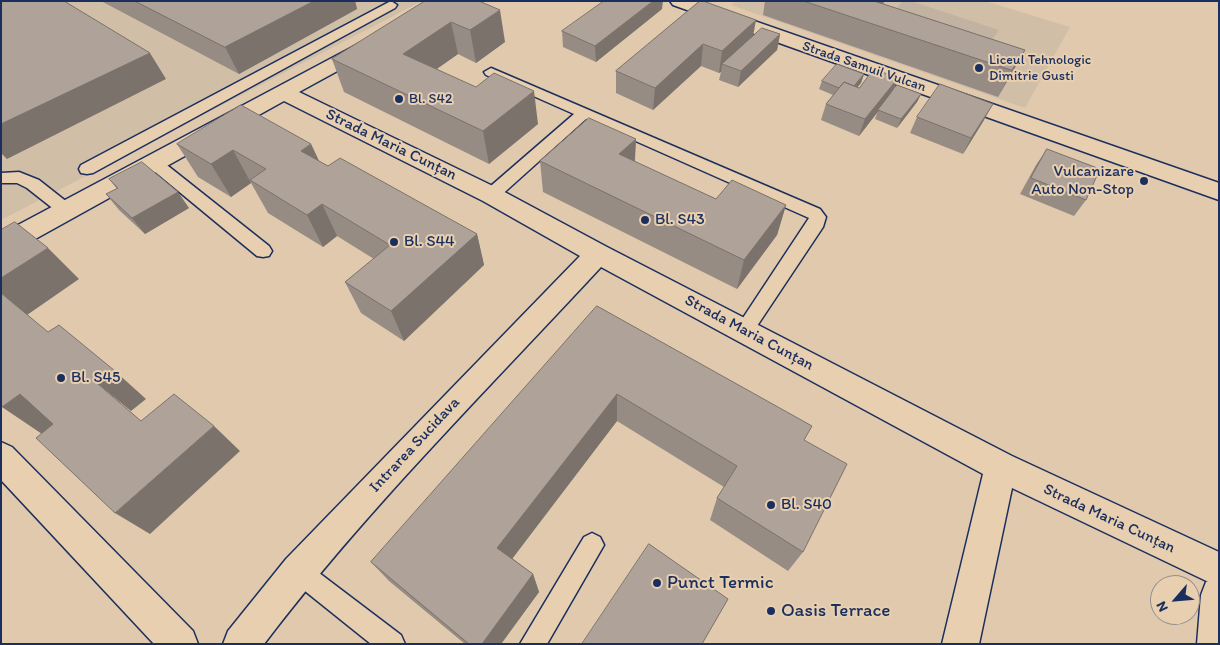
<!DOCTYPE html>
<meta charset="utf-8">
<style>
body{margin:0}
#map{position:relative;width:1220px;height:645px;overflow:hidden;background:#e0c9ad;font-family:Itim,sans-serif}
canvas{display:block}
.frame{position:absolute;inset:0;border:2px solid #1b2f5e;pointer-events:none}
.north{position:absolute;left:1150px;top:575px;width:50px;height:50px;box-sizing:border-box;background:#e8cfb0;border:1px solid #968f8f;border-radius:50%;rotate:243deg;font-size:14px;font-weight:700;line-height:20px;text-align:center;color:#1b2f5e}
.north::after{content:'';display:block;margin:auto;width:18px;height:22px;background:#1b2f5e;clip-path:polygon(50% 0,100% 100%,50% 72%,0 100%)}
</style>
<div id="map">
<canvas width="1220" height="645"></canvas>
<div class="frame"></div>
<div class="north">N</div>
</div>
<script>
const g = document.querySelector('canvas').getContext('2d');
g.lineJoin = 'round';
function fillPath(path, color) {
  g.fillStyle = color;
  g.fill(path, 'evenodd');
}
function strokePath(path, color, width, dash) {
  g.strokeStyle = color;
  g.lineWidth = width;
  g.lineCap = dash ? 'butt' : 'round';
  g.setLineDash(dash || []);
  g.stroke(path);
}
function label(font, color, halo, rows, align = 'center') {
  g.font = font + ' Itim,sans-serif';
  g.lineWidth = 4;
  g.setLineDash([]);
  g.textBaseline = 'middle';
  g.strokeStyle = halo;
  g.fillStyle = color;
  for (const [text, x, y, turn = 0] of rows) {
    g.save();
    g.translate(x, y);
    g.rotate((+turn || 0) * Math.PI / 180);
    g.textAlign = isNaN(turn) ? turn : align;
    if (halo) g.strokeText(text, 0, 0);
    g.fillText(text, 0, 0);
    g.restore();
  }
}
const built = new Path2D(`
 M1,1H422L1,220Z
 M736,1H985L1070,27L1025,108L731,5Z`);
const green = new Path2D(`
 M903,1H911L999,30L980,57L883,24Z`);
const lane = new Path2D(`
 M391,1L397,5L395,8L93,173L87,174L81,173L79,169L81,165Z
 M491,68L820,209L826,217L823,227L751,335L744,338L737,335L735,330L809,218L586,119L497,199L491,201L485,199L483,195L485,191L574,114L486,75L484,72Z
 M153,157L158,158L269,246L272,251L269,256L263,257L257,256L148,166L145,162L148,158Z
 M19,172L39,180L72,206L74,210L72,214L66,216L60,214L27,188L17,183H1V173Z
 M592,533L600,537L604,545L547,644H520L584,537Z
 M298,559L306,563L401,635L405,644H371L290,579L286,571L290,563Z`);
const street = new Path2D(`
 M670,1H697L1219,183V200L673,5Z
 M367,41L374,43L377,47L374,51L299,92L499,189L607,247L1012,456L1219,552V587L1012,488L979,644H942L983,474L601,267C487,390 366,510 264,644H223L228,631L286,559L580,256L483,201L284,101L10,253L1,255V234L360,43Z
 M1,442L12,447L193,631L198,644H154L1,480Z`);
const secondary = new Path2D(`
 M1219,577V644H1197L1201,595L1206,582Z`);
const wall = new Path2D(`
 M101,1H355L357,9L239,74Z
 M425,1L505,42L476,63L458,54L437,69L538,124L489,164L344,92L332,59Z
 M700,1L753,36L780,34L777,50L738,87L719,80L721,72L719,73L701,66L653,110L616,93V71Z
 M765,1H885L883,4L1025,50L1010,76L998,97L763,15Z
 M662,9L596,62L563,47L562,31Z
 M864,74L861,83L857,87L859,88L898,78L892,92L921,94L917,102L897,128L875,119L878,111L859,136L821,120L826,104L833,95L819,89L822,81Z
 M917,117L984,120L963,154L910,133Z
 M636,139L635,162L716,199L786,205L777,235L737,289L543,192L540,161Z
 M177,144H311L319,161L328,166L477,234L484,265L404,341L361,313L345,282L374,259L337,236L323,247L268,213L251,183L231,197L198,177Z
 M1047,149L1086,200L1074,216L1020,194L1036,165Z
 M109,179L189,208L145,234L119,210L106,194L117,189Z
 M597,306L805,440L803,552L788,571L710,520L717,498L724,487L617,421L512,558L533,574L539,592L501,644H465L389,581L371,562Z`);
const shadedWall = new Path2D(`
 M314,1H355L357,9L239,74L225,47Z
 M653,1H663L662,9L596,62L595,46Z
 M872,1H885L867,22Z
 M500,10L505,42L476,63L470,30Z
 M756,20L752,42L722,64L721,72L719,73L722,51Z
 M451,22L458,54L412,86L403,54Z
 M780,34L777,50L738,87L741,71Z
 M703,44L701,66L653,110L655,88Z
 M1025,50L1010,76L998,97L1012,70Z
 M150,53L166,79L7,159L1,153V124Z
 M864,74L861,83L847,100L849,91Z
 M898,78L892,94L859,136L865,119Z
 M534,91L538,124L489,164L483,131Z
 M921,94L917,102L897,128L901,119Z
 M993,104L984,120L963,154L971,138Z
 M636,139L634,169L619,154Z
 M311,144L326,176L301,151Z
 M233,150L251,183L231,197L211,164Z
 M178,192L189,208L145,234L132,218Z
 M322,204L337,236L323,247L307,215Z
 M786,205L777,235L737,289L744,260Z
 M477,234L484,265L404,341L391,311Z
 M48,248L79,279L27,315L1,293V278Z
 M115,371L146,399L131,411L98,384Z
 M20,394L58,421L42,434L2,407Z
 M617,394V421L506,567L497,548Z
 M214,426L240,451L150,534L115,513Z
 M533,574L539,592L501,644H482Z`);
const building = new Path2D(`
 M1,1H64L150,53L1,124Z
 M135,1H314L225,47Z
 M425,1H479L500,10L470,30L451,22L403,54L476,87L494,73L534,91L483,131L332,59Z
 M604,1H653L595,46L562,31Z
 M700,1H703L756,20L722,51L703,44L655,88L616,71Z
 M804,1H874L1025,50L1012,70Z
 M762,28L780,34L741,71L722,64Z
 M837,64L864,74L854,86L844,82L839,88L822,81Z
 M874,69L898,78L865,119L826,104L844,82L859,88Z
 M940,84L993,104L971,138L917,117Z
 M897,85L921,94L901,119L878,110Z
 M241,105L311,144L301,151L328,166L340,158L477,234L391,311L345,282L390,245L322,204L307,215L250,180L266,169L233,150L211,164L177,144Z
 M589,118L636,139L619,154L716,199L732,180L786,205L744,260L540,161Z
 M1047,149L1100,169L1086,200L1031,178Z
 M142,162L178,192L132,218L106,194L118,188L109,179Z
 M15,222L48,248L1,278V230Z
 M1,293L48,332L59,325L115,371L98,384L141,421L174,394L214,426L115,513L36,438L53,424L20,394L2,407L1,406Z
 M597,306L812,426L804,440L847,464L803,552L717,498L737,466L617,394L497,548L533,574L482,644H469L371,562Z
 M649,544L728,599L702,644H582Z`);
const markers = [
 [979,68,5,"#1b2f5e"],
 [399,99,5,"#1b2f5e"],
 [1144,181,5,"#1b2f5e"],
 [645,220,5,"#1b2f5e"],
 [394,242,5,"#1b2f5e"],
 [61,378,5,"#1b2f5e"],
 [771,505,5,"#1b2f5e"],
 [657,583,5,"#1b2f5e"],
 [771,611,5,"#1b2f5e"]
];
const farPoinames = [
 ["Liceul Tehnologic",989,60],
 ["Dimitrie Gusti",989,76],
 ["Bl. S42",409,99]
];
const farStreetnames = [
 ["Strada Samuil Vulcan",864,67,19]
];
const streetNames = [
 ["Strada Maria Cunțan",391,145,26],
 ["Strada Maria Cunțan",749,333,28],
 ["Intrarea Sucidava",415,445,-47],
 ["Strada Maria Cunțan",1109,519,25]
];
const poiNames = [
 ["Vulcanizare",1134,172,"right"],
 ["Auto Non-Stop",1134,190,"right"],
 ["Bl. S43",655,220],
 ["Bl. S44",404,242],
 ["Bl. S45",71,378],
 ["Bl. S40",781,505]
];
const nearPoinames = [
 ["Punct Termic",667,583],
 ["Oasis Terrace",781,611]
];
fillPath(built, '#d1bea7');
fillPath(green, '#c2b2a1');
strokePath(lane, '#1b2f5e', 3);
strokePath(street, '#1b2f5e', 3);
strokePath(secondary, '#1b2f5e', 3);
fillPath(lane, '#e8cfb0');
fillPath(street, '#e8cfb0');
fillPath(secondary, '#e8cfb0');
fillPath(wall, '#968c84');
fillPath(shadedWall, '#7a726b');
fillPath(building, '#afa399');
strokePath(building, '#7a726b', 1);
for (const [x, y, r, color] of markers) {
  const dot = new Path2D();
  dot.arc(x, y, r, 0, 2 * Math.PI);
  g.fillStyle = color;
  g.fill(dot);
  strokePath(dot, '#e8cfb0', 2);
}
label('14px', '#1b2f5e', '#e8cfb0', farPoinames, 'left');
label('14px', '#1b2f5e', '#e8cfb0', farStreetnames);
label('16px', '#1b2f5e', '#e8cfb0', streetNames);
label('16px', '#1b2f5e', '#e8cfb0', poiNames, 'left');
label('19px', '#1b2f5e', '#e8cfb0', nearPoinames, 'left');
</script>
